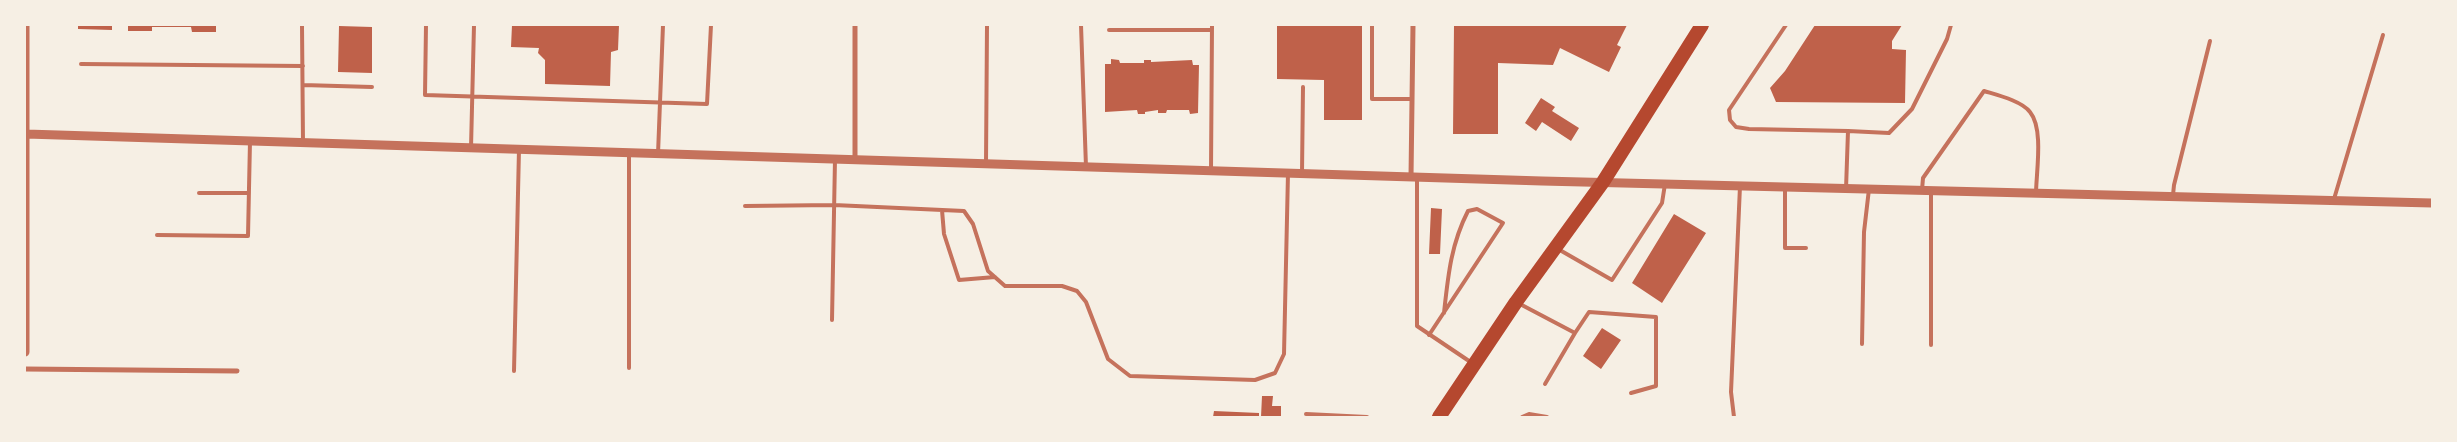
<!DOCTYPE html>
<style>
body{margin:0}
#map{position:relative;width:2457px;height:442px;overflow:hidden;background:#f6efe4;font-family:Barlow,sans-serif}
canvas{display:block}
.frame{position:absolute;inset:0;border:26px solid #f6efe4;pointer-events:none}
</style>
<div id="map">
<canvas width="2457" height="442"></canvas>
<div class="frame"></div>
</div>
<script>
const g = document.querySelector('canvas').getContext('2d');
g.lineJoin = 'round';
function fillPath(path, color) {
  g.fillStyle = color;
  g.fill(path, 'evenodd');
}
function strokePath(path, color, width, dash) {
  g.strokeStyle = color;
  g.lineWidth = width;
  g.lineCap = dash ? 'butt' : 'round';
  g.setLineDash(dash || []);
  g.stroke(path);
}
const building = new Path2D(`
 M78,25H112V30L78,29Z
 M128,25H216V32H192L191,27H152V31H128Z
 M512,25H619L618,50L611,52L610,86L545,84V60L538,53L539,48L511,47Z
 M1277,25H1362V120H1324V80L1277,79Z
 M1454,25H1627L1617,45L1621,47L1609,72L1560,48L1553,65L1498,63V134H1453Z
 M1815,25H1902L1892,41V49L1906,50L1905,103L1776,102L1770,88L1785,71Z
 M339,26L372,27V73L338,72Z
 M1111,59L1119,60L1120,63H1144V60H1151V62L1192,60L1193,65H1199L1198,113L1190,114L1189,110H1167L1166,113H1158V110L1145,112V114H1138L1137,110L1105,112V64H1111Z
 M1541,98L1555,107L1552,111L1579,128L1571,141L1542,122L1536,131L1525,123Z
 M1431,208L1442,209L1440,254H1429Z
 M1674,214L1706,233L1662,303L1632,283Z
 M1602,328L1621,340L1601,369L1583,356Z
 M1262,396H1273L1272,406H1281V417H1261Z
 M1214,411L1259,413V417H1213Z`);
const service = new Path2D(`
 M302,25L303,143
 M426,25L425,95L707,104L711,25
 M1081,25L1086,167
 M1372,25V99H1412
 M1786,25L1729,110L1730,120L1736,127L1749,129L1848,131
 M1109,30H1212
 M81,64L303,66
 M303,85L372,87
 M471,148L474,25
 M658,154L663,25
 M986,163L987,25
 M1211,170L1212,25
 M1302,173L1303,87
 M1417,177V326L1472,363
 M1785,187V248H1806
 M1846,189L1848,131L1889,133L1912,109L1947,39L1951,25
 M1922,190L1923,178L1984,91C1997,95 2022,101 2030,112C2044,129 2036,173 2036,194
 M199,193H249
 M2173,195L2174,185L2210,41
 M2334,199L2383,35
 M745,206L834,205L964,211L973,224L988,271L1005,286H1062L1077,291L1086,302L1108,359L1130,376L1255,380L1275,373L1284,354L1288,173
 M942,210L944,234L959,280L995,277
 M157,235L248,236L250,141
 M1558,249L1612,280L1662,203L1665,184
 M1518,303L1575,333L1589,312L1656,317V386L1631,393
 M832,320L835,159
 M1429,335L1503,223L1477,209L1468,211C1451,244 1448,276 1444,313
 M1862,344L1864,232L1869,189
 M1931,345V191
 M629,368V152
 M514,371L519,149
 M1545,384L1575,333
 M1306,414L1367,417
 M1522,417L1529,414L1547,417
 M1734,417L1731,392L1740,186`);
const minor = new Path2D(`
 M855,160V25
 M1411,177L1413,25
 M25,369L237,371`);
const tertiary = new Path2D(`
 M26,134L1542,181L2432,203
 M25,352V25`);
const trunk = new Path2D(`
 M1439,417L1516,302L1603,182L1702,25`);
fillPath(building, '#bf614a');
strokePath(service, '#c5725c', 4);
strokePath(minor, '#c5725c', 5);
strokePath(tertiary, '#c5725c', 9);
strokePath(trunk, '#b5482f', 14);
</script>
